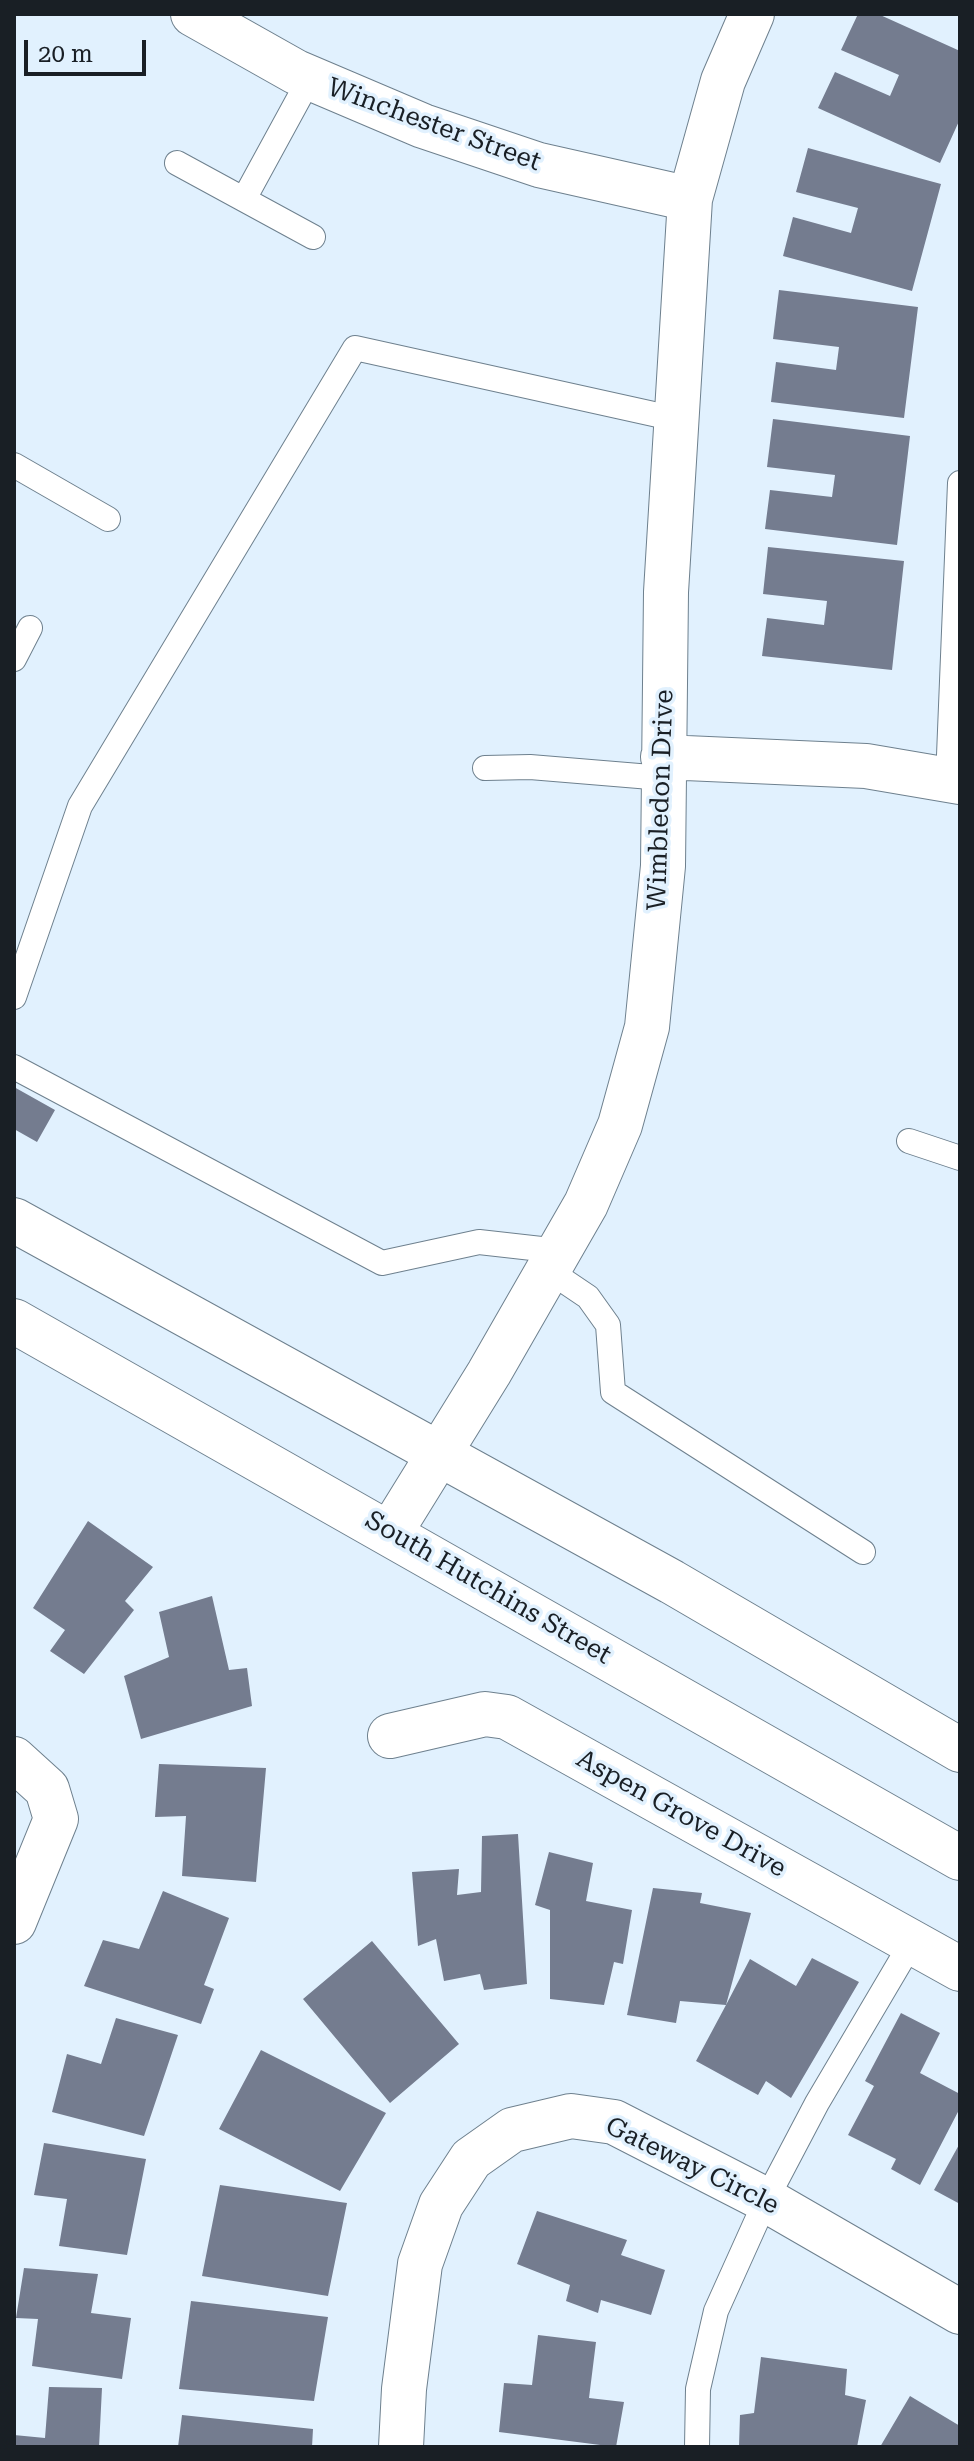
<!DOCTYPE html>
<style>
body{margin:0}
#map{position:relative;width:974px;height:2461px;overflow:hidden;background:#e1f1fe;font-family:"Roboto Serif",serif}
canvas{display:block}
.frame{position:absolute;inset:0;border:16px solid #191f25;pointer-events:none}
.scale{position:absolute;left:24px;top:40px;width:122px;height:36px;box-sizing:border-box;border:4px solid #191f25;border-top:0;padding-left:10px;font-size:24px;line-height:28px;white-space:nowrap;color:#191f25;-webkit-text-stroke:6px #e1f1fe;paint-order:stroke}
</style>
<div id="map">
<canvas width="974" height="2461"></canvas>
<div class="frame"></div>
<div class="scale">20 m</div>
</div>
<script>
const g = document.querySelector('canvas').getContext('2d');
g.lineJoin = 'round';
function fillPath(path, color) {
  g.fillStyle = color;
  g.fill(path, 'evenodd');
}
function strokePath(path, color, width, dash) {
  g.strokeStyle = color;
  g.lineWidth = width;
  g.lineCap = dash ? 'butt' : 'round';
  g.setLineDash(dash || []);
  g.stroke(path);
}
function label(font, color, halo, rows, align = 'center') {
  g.font = font + ' "Roboto Serif",serif';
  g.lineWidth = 7;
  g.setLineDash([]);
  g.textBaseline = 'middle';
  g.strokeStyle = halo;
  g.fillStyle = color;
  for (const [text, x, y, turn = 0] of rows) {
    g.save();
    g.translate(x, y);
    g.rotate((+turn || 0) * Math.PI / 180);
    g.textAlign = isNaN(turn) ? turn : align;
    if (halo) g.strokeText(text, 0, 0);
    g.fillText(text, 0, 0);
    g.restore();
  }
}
const building = new Path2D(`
 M858,14H878L960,51V119L940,163L818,108L835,72L890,96L899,75L841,50Z
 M808,148L941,184L912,291L783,256L793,217L851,233L858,208L796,192Z
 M779,290L918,307L904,418L771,402L776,362L836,370L839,347L773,339Z
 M773,419L910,436L897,545L765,529L770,490L832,497L835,475L767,467Z
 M768,547L904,561L892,670L762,656L767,618L824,625L827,601L763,594Z
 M14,1087L55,1110L37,1142L14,1129Z
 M88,1521L153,1567L125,1601L134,1610L84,1674L50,1651L65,1630L33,1608Z
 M212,1596L229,1670L247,1668L252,1706L141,1739L124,1676L169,1657L159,1612Z
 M159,1764L266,1768L256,1882L182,1876L186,1816L155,1817Z
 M518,1834L527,1984L484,1990L480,1974L444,1981L436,1939L418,1946L412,1872L459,1869L457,1895L481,1892L482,1836Z
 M549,1852L593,1863L586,1901L632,1910L623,1964L614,1962L604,2005L550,1999V1910L535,1905Z
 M653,1888L702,1893L700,1903L751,1913L726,2005L750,1959L796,1986L812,1958L859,1982L791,2098L766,2081L758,2095L696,2061L726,2005L680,2001L676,2023L627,2015Z
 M163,1891L229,1918L204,1985L214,1989L201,2024L84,1986L103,1940L139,1949Z
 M372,1941L459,2044L390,2103L303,1999Z
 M901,2013L940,2033L920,2073L960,2094V2108L920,2185L891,2169L896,2159L848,2135L874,2086L865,2081Z
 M116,2018L178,2035L144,2136L52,2112L67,2054L101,2064Z
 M261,2050L386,2113L340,2191L219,2129Z
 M44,2143L146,2159L127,2255L59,2246L67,2199L34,2195Z
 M960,2143V2204L934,2190Z
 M220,2185L347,2203L328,2296L202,2276Z
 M537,2211L627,2240L621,2255L665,2270L651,2315L601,2300L598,2313L566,2301L570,2285L517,2264Z
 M24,2268L98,2274L91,2313L131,2318L122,2379L32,2366L38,2319L16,2318Z
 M191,2301L328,2317L314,2401L179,2389Z
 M538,2335L596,2342L589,2398L624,2402L616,2447L499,2432L504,2383L532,2385Z
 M761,2357L847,2369L845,2395L866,2400L857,2447H739L740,2415L754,2413Z
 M49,2387L102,2388L99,2447H14V2435L45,2438Z
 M910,2396L960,2426V2447H880Z
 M182,2415L313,2429L312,2447H178Z`);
const lane = new Path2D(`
 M177,163L313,237
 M244,199L310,78
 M14,465L108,519
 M14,659L30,628
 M485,768L530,767L663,778
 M948,780L960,483
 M14,997L80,806L355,348L676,419
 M14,1067L382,1263L479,1242L559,1251
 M909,1141L960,1158
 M548,1270L588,1297L608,1325L613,1392L863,1552
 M697,2447L698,2389L716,2311L766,2200L817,2103L912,1942`);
const street = new Path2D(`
 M193,14L296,72L423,126L539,165L690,199
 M663,757L866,766L960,782
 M390,1533L489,1373L586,1204L620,1125L647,1027L663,866L666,592L690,199L723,81L752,14
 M390,1736L485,1714L507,1717L960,1969
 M14,1759L47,1789L56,1819L14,1922
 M401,2447L404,2389L420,2264L441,2205L471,2159L512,2130L571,2116L614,2122L766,2200L960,2312`);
const primary = new Path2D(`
 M14,1220L672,1582L960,1750
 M14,1321L960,1858`);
const streetNames = [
 ["Winchester Street",434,125,20],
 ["Wimbledon Drive",661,800,-88],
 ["South Hutchins Street",488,1588,30],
 ["Aspen Grove Drive",681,1814,29],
 ["Gateway Circle",692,2166,26]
];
fillPath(building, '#747c8f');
strokePath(lane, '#6e808e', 26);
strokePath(street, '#6e808e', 46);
strokePath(primary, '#6e808e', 46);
strokePath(lane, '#fff', 24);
strokePath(street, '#fff', 44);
strokePath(primary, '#fff', 44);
label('26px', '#191f25', '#e1f1fe', streetNames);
</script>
